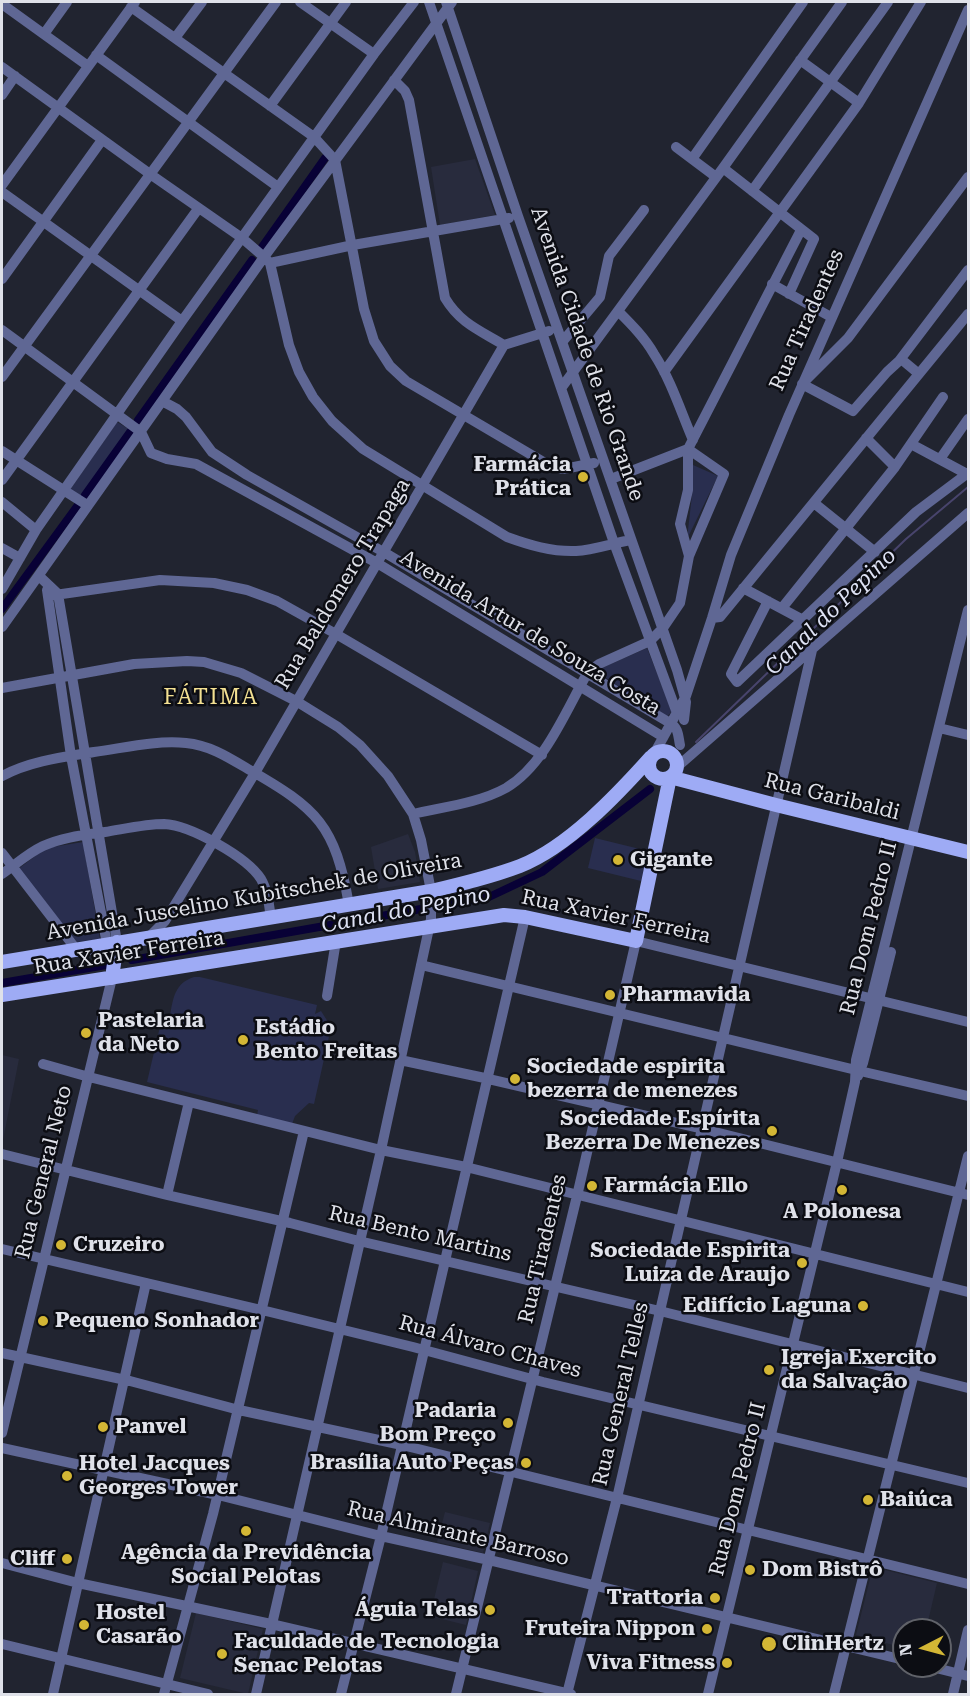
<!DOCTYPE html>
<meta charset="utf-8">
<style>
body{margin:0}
#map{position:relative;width:970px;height:1696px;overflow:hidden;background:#212430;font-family:"Roboto Serif",serif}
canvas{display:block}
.frame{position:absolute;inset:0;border:3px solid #dfe1e9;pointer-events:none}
.north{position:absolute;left:892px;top:1618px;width:60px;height:60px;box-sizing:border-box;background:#0c0d13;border:2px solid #606269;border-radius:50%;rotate:264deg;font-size:16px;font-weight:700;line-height:24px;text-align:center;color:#dfe1e9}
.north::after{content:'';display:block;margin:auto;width:21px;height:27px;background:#d3b635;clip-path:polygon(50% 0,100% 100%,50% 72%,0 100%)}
</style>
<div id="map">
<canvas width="970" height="1696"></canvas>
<div class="frame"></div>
<div class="north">N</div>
</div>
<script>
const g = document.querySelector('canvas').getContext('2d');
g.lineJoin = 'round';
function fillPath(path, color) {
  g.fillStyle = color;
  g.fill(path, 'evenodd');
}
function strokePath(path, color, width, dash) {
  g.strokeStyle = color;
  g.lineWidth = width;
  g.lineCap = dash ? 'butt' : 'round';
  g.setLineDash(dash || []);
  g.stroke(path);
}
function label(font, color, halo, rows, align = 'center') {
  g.font = font + ' "Roboto Serif",serif';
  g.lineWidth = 5;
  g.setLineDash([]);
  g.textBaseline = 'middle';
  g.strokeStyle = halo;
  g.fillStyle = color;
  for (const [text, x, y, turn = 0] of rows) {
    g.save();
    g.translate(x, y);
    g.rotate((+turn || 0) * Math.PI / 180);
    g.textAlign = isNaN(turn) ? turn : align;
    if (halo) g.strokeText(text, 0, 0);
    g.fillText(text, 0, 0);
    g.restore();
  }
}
const built = new Path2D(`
 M475,159L495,215L440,225L431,167Z
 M408,834L415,852L420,882L378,889L371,847Z
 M2,1055L19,1059L2,1145Z
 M445,1512L490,1523L483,1553L437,1542Z
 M443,1562L478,1571L466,1625L430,1616Z
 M873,1567L937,1583L926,1630H904V1648L856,1635Z
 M196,1613L263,1629L248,1694L180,1678Z`);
const green = new Path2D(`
 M117,422L132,431L134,434L86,499L70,490Z
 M693,465L718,476L687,539L693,486Z
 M647,648L672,711L667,717L595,671Z
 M595,838L648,851L641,881L588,868Z
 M83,842L100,939L77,942L18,869L46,848Z
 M194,977H200L317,1005L315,1014L321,1011L328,1022L332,1023L314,1104L309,1103L295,1116L292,1124L257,1115L258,1110L147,1082L163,1014L170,1016C173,998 175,983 194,977Z`);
const stream = new Path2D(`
 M696,742L906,539L968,487`);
const canal = new Path2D(`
 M262,247L325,158
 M138,420L252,260
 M85,495L130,432
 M2,609L78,505
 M132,960L489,897L542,872L650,789
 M2,983L106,965`);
const minor = new Path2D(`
 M300,2L374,54
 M429,2L614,543L677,713
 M446,2L518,216L677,670L686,702L684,720
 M2,4L88,66
 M131,7L314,137L335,160L364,309L374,341L390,366L406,381L552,467L564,469L594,463
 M44,34L67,2
 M175,38L202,2
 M96,55L278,187
 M800,60L859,103
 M2,67L150,174L242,238L264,257L270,263L289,345L299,372L313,397L332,421L363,449L507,537C529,545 552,552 576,551C594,550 613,543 631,540
 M394,80L405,91L409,100L445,298C460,323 479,330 504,345
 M2,95L15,76
 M270,106L346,2
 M676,147L716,177
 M692,159L803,2
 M723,168L814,239L789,294
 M968,177L848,338L802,384L853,411L887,372L899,361L968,270
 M2,185L135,2
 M752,191L888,2
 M2,192L182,321
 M270,263L353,245L509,218
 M2,279L102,140
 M772,284L831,317
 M618,311C631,324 645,338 654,354C671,380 681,412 693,440
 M2,330L141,432L151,453L167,459L196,464L377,563L660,735L663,738
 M563,341L600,297L609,256L644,210
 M901,359L919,374
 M664,372L859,103L921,2
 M2,377L276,2
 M562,387L723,168L842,2
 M162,401L177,409L186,417L212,452L247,475L387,554L670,723C679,728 678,736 680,745
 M866,438L895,467
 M911,444L967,474
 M2,451L87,505
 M940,459L968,419
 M611,479L688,449
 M2,480L198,209
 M2,502L36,530
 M814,503L875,552
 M2,548L20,558
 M689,556L680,524L688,490V449L801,230
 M39,576L58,594L117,942
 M743,588L803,620
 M2,589L36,530L182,321L374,54L414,2
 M47,590L71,756L107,944
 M48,596L160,580L214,583L247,590L277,601L336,634L542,755
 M768,601L731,674L737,682L916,512L968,473
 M782,608L895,467L943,397
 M712,618L720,617L968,314
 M2,627L264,257L452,2
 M2,688L134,664L187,661L204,662L241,673L296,701L338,727L360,745L388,776L413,814L421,840L431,891V919L381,1150L256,1694
 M939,728L968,735
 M654,754L686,696L712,618L731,555L789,415L968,10
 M677,767L968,513
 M2,776C30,761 63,757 94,752C124,748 155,740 186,743C209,745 228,757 248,769C318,809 335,825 349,905
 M413,814C443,807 479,803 506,788C545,765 566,710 588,672L599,664L650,641L663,628L680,603L689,556L724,474L688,449
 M2,853L76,949
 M2,874C15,865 28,853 43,846C63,837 84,835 105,832C124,829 145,824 164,824C190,825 247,857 261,879C268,891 269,905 271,919
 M147,939L165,921L255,773L504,345L549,331
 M421,965L860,1071L968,1096
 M327,996L336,941
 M400,1060L480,1077L703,1129L968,1195
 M43,1064L89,1077L381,1150L466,1167L968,1292
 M858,1076L863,1063L891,952
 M2,1154L167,1195L290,1223L359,1241L660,1311L968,1388
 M167,1195L189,1102
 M2,1249L270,1312L413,1347L543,1382L968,1483
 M2,1353L130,1381L239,1410L402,1445L968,1584
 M2,1433L112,978
 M2,1448L218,1495L381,1536L489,1560L904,1660
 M2,1563L78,1583L271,1624L571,1694
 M2,1644L208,1694
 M928,1666L968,1676
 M53,1694L146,1283
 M164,1694L213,1514L304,1131
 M341,1694L381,1536L525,917
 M456,1694L577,1196L636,941L968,1022
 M567,1694L617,1498L813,646
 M708,1694L837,1162L855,1082L856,1060L968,610
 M834,1694L968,1156
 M953,1694L968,1630`);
const major = new Path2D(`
 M649 765a14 14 0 1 1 28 0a14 14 0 1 1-28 0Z
 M670,777L776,805L968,852
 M2,962L431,891C461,884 491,877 520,866C568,847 617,795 651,757
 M112,978L117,942
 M2,995L504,915L525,917L636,941L670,777`);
const markers = [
 [583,477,6,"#d3b635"],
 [618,860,6,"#d3b635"],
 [610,995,6,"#d3b635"],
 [86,1033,6,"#d3b635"],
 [243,1040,6,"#d3b635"],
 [515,1079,6,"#d3b635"],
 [772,1131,6,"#d3b635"],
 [592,1186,6,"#d3b635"],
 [842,1190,6,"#d3b635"],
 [61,1245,6,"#d3b635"],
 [802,1263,6,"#d3b635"],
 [863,1306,6,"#d3b635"],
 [43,1321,6,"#d3b635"],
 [769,1370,6,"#d3b635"],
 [508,1423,6,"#d3b635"],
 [103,1427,6,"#d3b635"],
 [526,1463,6,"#d3b635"],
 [67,1476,6,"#d3b635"],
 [868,1500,6,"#d3b635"],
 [246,1531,6,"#d3b635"],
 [67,1559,6,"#d3b635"],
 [750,1570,6,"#d3b635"],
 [715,1598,6,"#d3b635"],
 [490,1610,6,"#d3b635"],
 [84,1625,6,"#d3b635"],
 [707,1629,6,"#d3b635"],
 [769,1644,8,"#d3b635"],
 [222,1654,6,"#d3b635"],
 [727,1663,6,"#d3b635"]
];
const streetNames = [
 ["Rua Tiradentes",807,320,-66],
 ["Avenida Cidade de Rio Grande",587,354,71],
 ["Rua Baldomero Trapaga",343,584,-59],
 ["Avenida Artur de Souza Costa",530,633,31],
 ["Rua Garibaldi",832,797,14],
 ["Avenida Juscelino Kubitschek de Oliveira",254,897,-10],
 ["Rua Xavier Ferreira",616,917,12],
 ["Rua Dom Pedro II",869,928,-76],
 ["Rua Xavier Ferreira",129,953,-9],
 ["Rua General Neto",44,1172,-76],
 ["Rua Bento Martins",420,1234,13],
 ["Rua Tiradentes",543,1249,-77],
 ["Rua Álvaro Chaves",490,1347,15],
 ["Rua General Telles",621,1394,-77],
 ["Rua Dom Pedro II",738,1489,-76],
 ["Rua Almirante Barroso",458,1534,13]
];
const poiNames = [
 ["Farmácia",571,465,"right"],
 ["Prática",571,489,"right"],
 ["Gigante",630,860],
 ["Pharmavida",622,995],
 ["Pastelaria",98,1021],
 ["da Neto",98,1045],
 ["Estádio",255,1028],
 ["Bento Freitas",255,1052],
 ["Sociedade espirita",527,1067],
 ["bezerra de menezes",527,1091],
 ["Sociedade Espírita",760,1119,"right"],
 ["Bezerra De Menezes",760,1143,"right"],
 ["Farmácia Ello",604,1186],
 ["A Polonesa",842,1212,"center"],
 ["Cruzeiro",73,1245],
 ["Sociedade Espirita",790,1251,"right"],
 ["Luiza de Araujo",790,1275,"right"],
 ["Edifício Laguna",851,1306,"right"],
 ["Pequeno Sonhador",55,1321],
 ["Igreja Exercito",781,1358],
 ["da Salvação",781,1382],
 ["Padaria",496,1411,"right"],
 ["Bom Preço",496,1435,"right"],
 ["Panvel",115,1427],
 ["Brasília Auto Peças",514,1463,"right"],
 ["Hotel Jacques",79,1464],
 ["Georges Tower",79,1488],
 ["Baiúca",880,1500],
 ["Agência da Previdência",246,1553,"center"],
 ["Social Pelotas",246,1577,"center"],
 ["Cliff",55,1559,"right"],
 ["Dom Bistrô",762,1570],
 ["Trattoria",703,1598,"right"],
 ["Águia Telas",478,1610,"right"],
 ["Hostel",96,1613],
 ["Casarão",96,1637],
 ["Fruteira Nippon",695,1629,"right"],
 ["Faculdade de Tecnologia",234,1642],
 ["Senac Pelotas",234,1666],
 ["ClinHertz",782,1644],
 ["Viva Fitness",715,1663,"right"]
];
const waterNames = [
 ["Canal do Pepino",831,612,-44],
 ["Canal do Pepino",406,910,-11]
];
const neighbourhoodNames = [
 ["FÁTIMA",211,698]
];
fillPath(built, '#282b3d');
fillPath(green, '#292e4f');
strokePath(stream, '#48446c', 2);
strokePath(canal, '#080136', 8);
strokePath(minor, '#5f6794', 10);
strokePath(major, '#9eabf5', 14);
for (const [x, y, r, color] of markers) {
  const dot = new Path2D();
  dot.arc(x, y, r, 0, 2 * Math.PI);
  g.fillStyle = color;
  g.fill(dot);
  strokePath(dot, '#0c0d13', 2);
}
label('21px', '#dfe1e9', '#0c0d13', streetNames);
label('bold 21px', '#dfe1e9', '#0c0d13', poiNames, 'left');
label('italic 22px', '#dfe3f5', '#0c0d13', waterNames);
g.letterSpacing = '1.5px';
label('22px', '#f3e092', '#0c0d13', neighbourhoodNames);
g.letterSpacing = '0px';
</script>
